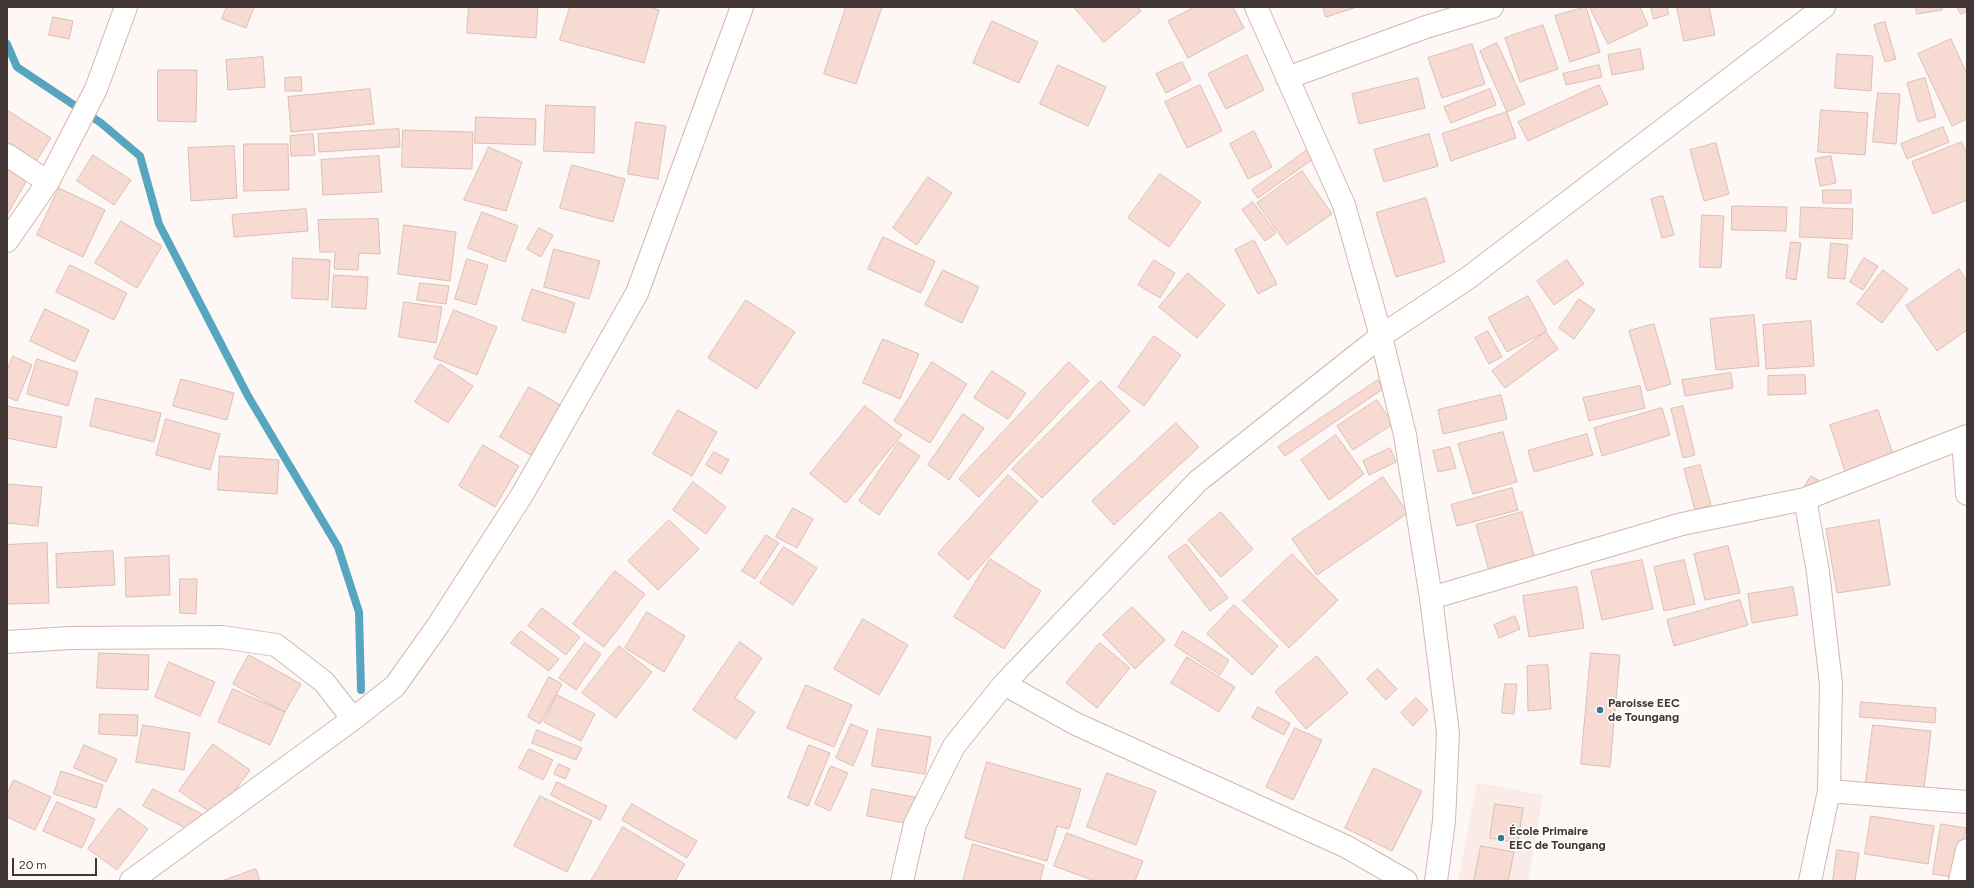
<!DOCTYPE html>
<meta charset="utf-8">
<style>
body{margin:0}
#map{position:relative;width:1974px;height:888px;overflow:hidden;background:#fdf7f6;font-family:Figtree,sans-serif}
canvas{display:block}
.frame{position:absolute;inset:0;border:8px solid #413633;pointer-events:none}
.scale{position:absolute;left:12px;top:858px;width:85px;height:18px;box-sizing:border-box;border:2px solid #413633;border-top:0;padding-left:5px;font-size:12px;line-height:14px;white-space:nowrap;color:#413633;-webkit-text-stroke:3px #fff;paint-order:stroke}
</style>
<div id="map">
<canvas width="1974" height="888"></canvas>
<div class="frame"></div>
<div class="scale">20 m</div>
</div>
<script>
const g = document.querySelector('canvas').getContext('2d');
g.lineJoin = 'round';
function fillPath(path, color) {
  g.fillStyle = color;
  g.fill(path, 'evenodd');
}
function strokePath(path, color, width, dash) {
  g.strokeStyle = color;
  g.lineWidth = width;
  g.lineCap = dash ? 'butt' : 'round';
  g.setLineDash(dash || []);
  g.stroke(path);
}
function label(font, color, halo, rows, align = 'center') {
  g.font = font + ' Figtree,sans-serif';
  g.lineWidth = 3;
  g.setLineDash([]);
  g.textBaseline = 'middle';
  g.strokeStyle = halo;
  g.fillStyle = color;
  for (const [text, x, y, turn = 0] of rows) {
    g.save();
    g.translate(x, y);
    g.rotate((+turn || 0) * Math.PI / 180);
    g.textAlign = isNaN(turn) ? turn : align;
    if (halo) g.strokeText(text, 0, 0);
    g.fillText(text, 0, 0);
    g.restore();
  }
}
const built = new Path2D(`
 M1477,783L1543,795L1528,881H1458Z`);
const stream = new Path2D(`
 M7,44L17,67L101,123L140,156L159,224L248,396L338,547L359,612L361,690`);
const building = new Path2D(`
 M227,7H254L246,28L222,19Z
 M469,7H538L536,38L467,33Z
 M570,7H649L659,10L644,63L560,40Z
 M846,7H882L856,84L824,74Z
 M1074,7H1137L1141,11L1104,42Z
 M1195,7H1233L1244,28L1188,58L1168,21Z
 M1323,7H1357L1326,17Z
 M1586,7L1600,52L1570,62L1555,16Z
 M1640,7L1648,25L1608,44L1590,8Z
 M1651,7H1667L1669,14L1654,19Z
 M1677,7H1709L1715,35L1684,41Z
 M1916,7H1942V10L1917,14Z
 M1957,7H1967V11L1961,14Z
 M53,17L73,21L69,39L49,35Z
 M992,21L1038,42L1019,83L973,63Z
 M1885,22L1896,59L1885,62L1874,25Z
 M1543,25L1558,69L1520,82L1505,38Z
 M1951,39L1967,74V119L1952,126L1918,54Z
 M1497,43L1525,104L1507,112L1480,51Z
 M1472,44L1485,84L1442,98L1428,58Z
 M1640,49L1644,69L1612,75L1608,55Z
 M1837,54L1873,56L1871,91L1835,88Z
 M1247,55L1264,90L1226,109L1208,74Z
 M263,57L265,87L228,90L226,60Z
 M1182,62L1191,80L1166,93L1156,74Z
 M1058,65L1106,87L1088,126L1040,104Z
 M1599,65L1602,77L1566,85L1563,74Z
 M158,70H197L196,122L158,121Z
 M301,77L302,91H285V78Z
 M1418,78L1425,108L1359,124L1352,94Z
 M1925,78L1936,117L1918,122L1907,83Z
 M1200,85L1222,131L1187,148L1165,102Z
 M1599,85L1608,104L1528,141L1518,122Z
 M370,89L374,124L291,132L288,97Z
 M1490,89L1496,105L1451,123L1444,107Z
 M1878,93L1900,94L1896,144L1873,142Z
 M546,105L595,107L594,153L544,151Z
 M7,110L51,138L35,163L7,146Z
 M1821,110L1868,113L1865,155L1818,152Z
 M1507,112L1516,138L1451,161L1442,134Z
 M476,117L536,119L535,145L475,143Z
 M636,122L666,126L658,179L628,174Z
 M1943,127L1949,142L1907,159L1901,144Z
 M399,129L400,147L319,152L318,134Z
 M403,130L473,132L472,169L402,167Z
 M1254,131L1272,167L1248,179L1230,144Z
 M313,134L315,155L291,156L290,136Z
 M1429,134L1438,166L1384,182L1374,150Z
 M1962,142L1967,155V200L1933,214L1912,162Z
 M1716,143L1729,194L1704,201L1690,150Z
 M244,144H288L289,190L244,191Z
 M234,146L237,198L191,201L188,148Z
 M489,147L522,162L506,211L464,200Z
 M1307,150L1313,159L1258,198L1252,190Z
 M93,155L131,180L114,205L77,181Z
 M379,156L382,192L323,195L321,160Z
 M1831,156L1836,183L1820,186L1815,159Z
 M572,165L625,179L613,222L560,208Z
 M7,169L27,180L7,215Z
 M1302,171L1332,214L1287,245L1257,203Z
 M1160,174L1201,202L1169,247L1128,218Z
 M928,177L952,193L917,245L893,228Z
 M59,188L105,210L83,257L37,235Z
 M1823,190H1851V203H1823Z
 M1663,196L1674,235L1662,238L1651,199Z
 M1426,198L1445,262L1396,277L1376,213Z
 M1253,202L1276,233L1265,241L1242,210Z
 M1732,206L1787,207L1786,231L1732,230Z
 M1801,207L1853,209L1852,239L1800,237Z
 M306,209L308,231L234,237L232,215Z
 M482,212L518,226L505,262L468,248Z
 M1702,215L1724,216L1721,268L1700,267Z
 M378,219L380,254L359,253L358,270L334,269L335,252H320L318,220Z
 M121,221L162,246L137,288L95,263Z
 M404,225L456,232L450,281L398,274Z
 M539,228L553,235L541,257L527,249Z
 M883,237L935,261L921,293L868,269Z
 M1254,240L1277,284L1258,294L1235,250Z
 M1791,242L1801,243L1796,280L1786,278Z
 M1831,243L1848,245L1845,279L1828,278Z
 M554,249L600,261L589,299L544,287Z
 M293,258L330,260L328,300L292,298Z
 M1864,258L1878,266L1863,290L1850,282Z
 M467,259L488,265L476,305L455,299Z
 M1154,260L1175,273L1160,298L1138,285Z
 M1567,260L1584,284L1554,305L1537,281Z
 M70,265L127,293L114,320L56,292Z
 M1959,269L1967,281V330L1937,351L1906,306Z
 M943,270L979,287L962,323L925,305Z
 M1883,270L1908,289L1882,323L1857,304Z
 M1188,273L1225,305L1197,338L1159,307Z
 M334,275L368,277L366,309L332,307Z
 M420,283L449,286L446,304L417,300Z
 M532,289L575,303L565,333L522,320Z
 M1528,296L1547,331L1507,352L1488,318Z
 M1579,299L1595,310L1574,339L1559,328Z
 M746,300L795,332L757,389L708,358Z
 M404,302L442,307L436,343L399,337Z
 M45,309L89,330L75,362L30,341Z
 M454,310L497,327L477,375L434,358Z
 M1754,315L1759,366L1716,370L1710,319Z
 M1811,321L1814,366L1766,369L1763,325Z
 M1654,324L1671,384L1647,391L1629,331Z
 M1488,331L1502,357L1489,364L1475,338Z
 M1546,332L1558,349L1505,388L1492,371Z
 M1154,336L1181,355L1144,406L1118,387Z
 M883,339L919,354L900,399L863,383Z
 M13,356L32,365L17,401L7,397V371Z
 M37,359L78,372L68,406L27,394Z
 M932,362L967,384L930,443L894,421Z
 M1069,362L1089,381L979,497L959,479Z
 M440,364L473,386L448,423L415,402Z
 M992,371L1026,393L1008,419L974,398Z
 M1731,373L1733,388L1685,396L1682,380Z
 M1805,375L1806,394L1768,395V376Z
 M181,379L234,393L227,420L173,406Z
 M1378,380L1383,389L1285,456L1278,447Z
 M1101,381L1130,411L1042,498L1012,469Z
 M1640,386L1645,408L1589,421L1583,398Z
 M529,387L564,407L534,457L500,437Z
 M1501,395L1507,419L1443,434L1438,410Z
 M96,398L161,413L154,442L90,426Z
 M1377,400L1393,424L1353,450L1337,426Z
 M7,406L62,417L56,448L7,438Z
 M865,406L902,435L846,503L810,474Z
 M1683,406L1695,455L1683,458L1671,409Z
 M1662,408L1670,435L1602,456L1594,428Z
 M678,410L717,432L692,476L653,454Z
 M1878,410L1896,463L1847,478L1830,425Z
 M963,414L984,428L949,480L928,465Z
 M166,419L220,434L210,470L156,455Z
 M1176,423L1199,447L1114,525L1092,501Z
 M1503,432L1517,482L1473,494L1458,444Z
 M1587,434L1593,455L1534,472L1528,451Z
 M1336,435L1364,474L1329,500L1301,460Z
 M899,442L920,456L879,515L859,501Z
 M483,445L519,466L495,507L459,486Z
 M1450,447L1456,468L1438,472L1433,451Z
 M1390,448L1396,462L1369,475L1363,461Z
 M714,452L729,460L721,474L706,465Z
 M220,456L279,460L277,494L218,490Z
 M1700,465L1711,505L1695,510L1684,469Z
 M1008,475L1038,501L968,580L938,554Z
 M1811,476L1818,480L1811,495L1803,490Z
 M1383,477L1408,513L1317,575L1292,539Z
 M693,482L726,507L706,534L673,510Z
 M7,484L42,487L38,526L7,523Z
 M1512,488L1518,510L1457,526L1451,505Z
 M793,508L813,519L797,548L776,537Z
 M1221,512L1253,549L1221,577L1188,540Z
 M1522,512L1535,559L1489,571L1476,525Z
 M669,520L699,549L658,590L628,561Z
 M1879,520L1890,585L1837,593L1826,529Z
 M766,535L779,543L755,579L742,571Z
 M47,543L49,603L7,604V545Z
 M1186,544L1228,598L1210,611L1168,557Z
 M1728,546L1740,593L1705,600L1694,554Z
 M784,547L817,568L793,605L760,583Z
 M113,551L115,585L57,588L56,554Z
 M1292,554L1338,600L1289,648L1243,601Z
 M169,556L170,595L126,597L125,558Z
 M990,559L1041,591L1004,649L954,617Z
 M1642,560L1653,609L1602,620L1591,571Z
 M1684,560L1695,604L1664,611L1654,567Z
 M615,571L645,594L604,647L573,624Z
 M180,579H197L196,614L180,613Z
 M1577,587L1584,628L1529,637L1523,596Z
 M1793,587L1798,615L1752,623L1748,594Z
 M1740,600L1748,625L1674,646L1667,620Z
 M1234,605L1278,646L1252,675L1207,634Z
 M1132,607L1165,640L1135,669L1103,635Z
 M542,608L580,637L566,655L528,626Z
 M647,612L685,636L664,672L625,648Z
 M1515,616L1520,629L1499,638L1494,625Z
 M863,619L908,645L879,695L834,669Z
 M521,631L559,659L549,671L511,643Z
 M1183,631L1229,660L1220,675L1175,646Z
 M740,642L762,658L735,698L755,712L736,739L693,710Z
 M585,643L601,654L576,690L559,678Z
 M1100,643L1130,668L1097,708L1066,683Z
 M619,646L652,672L616,718L582,693Z
 M99,653L149,655L148,690L97,688Z
 M1591,653L1620,655L1610,767L1581,764Z
 M249,655L301,684L285,712L233,684Z
 M1317,656L1348,693L1306,729L1275,692Z
 M1187,657L1235,687L1219,712L1171,683Z
 M169,662L215,682L200,716L155,697Z
 M1548,665L1551,709L1528,711L1527,666Z
 M1378,669L1397,689L1386,700L1367,679Z
 M549,677L562,684L540,724L528,717Z
 M1505,684H1517L1514,714L1502,713Z
 M806,685L852,705L834,747L787,728Z
 M233,689L285,712L270,745L218,722Z
 M557,695L595,714L581,741L544,722Z
 M1416,698L1428,710L1413,726L1401,713Z
 M1861,702L1936,708L1935,723L1860,717Z
 M1258,707L1290,723L1284,735L1252,718Z
 M100,714L138,715L137,736L99,734Z
 M851,724L868,731L853,766L836,758Z
 M143,725L190,733L184,770L136,762Z
 M1873,725L1931,731L1924,789L1866,782Z
 M1295,728L1322,740L1293,800L1266,787Z
 M878,729L931,737L925,774L872,766Z
 M537,730L582,748L576,760L532,743Z
 M213,744L250,770L216,816L179,791Z
 M84,745L117,759L106,782L74,768Z
 M809,745L830,753L808,806L788,798Z
 M529,749L553,760L543,780L519,768Z
 M987,762L1081,789L1069,829L1057,826L1047,861L965,838Z
 M559,764L570,769L565,779L554,774Z
 M831,766L848,773L830,811L815,804Z
 M1374,768L1422,791L1392,851L1345,828Z
 M61,771L103,785L96,808L54,794Z
 M1107,773L1156,791L1136,845L1087,827Z
 M14,780L51,797L35,830L7,817V794Z
 M557,782L607,806L600,820L551,795Z
 M153,789L202,814L193,832L143,806Z
 M872,789L915,797L910,824L867,816Z
 M540,796L592,821L567,872L514,846Z
 M57,802L95,819L82,848L43,831Z
 M632,804L697,841L687,858L622,820Z
 M1495,804L1523,808L1518,843L1490,838Z
 M119,808L148,829L117,870L88,849Z
 M1871,816L1934,826L1928,864L1865,854Z
 M1941,824L1966,828L1958,878L1933,874Z
 M623,827L685,864L675,881H591Z
 M1067,833L1143,861L1135,881H1095L1054,866Z
 M973,844L1044,865L1040,881H963Z
 M1481,846L1514,852L1508,881H1474Z
 M1837,850L1859,853L1855,881H1833Z
 M256,869L260,881H222Z`);
const minor = new Path2D(`
 M1256,7L1344,205L1381,336L1405,435L1431,598L1448,733L1444,821L1436,881
 M1287,78L1426,27L1492,7
 M7,155L48,182
 M7,241L48,182L96,89L126,7
 M1963,438L1967,494
 M1805,499L1818,572L1831,684L1829,791L1810,881
 M1431,598L1682,524L1805,499L1967,436
 M7,642L70,638L222,637L276,645L324,682L353,719
 M1004,684L1076,724L1347,847L1406,881
 M1829,791L1967,802
 M131,881L353,719L395,686L439,624L522,495L637,293L742,7
 M902,881L915,824L954,746L1004,684L1198,481L1381,336L1468,278L1824,7
 M1960,881L1967,850`);
const markers = [
 [1600,710,4,"#38778c"],
 [1501,838,4,"#38778c"]
];
const poiNames = [
 ["Paroisse EEC",1608,703],
 ["de Toungang",1608,717],
 ["École Primaire",1509,831],
 ["EEC de Toungang",1509,845]
];
fillPath(built, '#fbebe7');
strokePath(stream, '#56a6c0', 8);
fillPath(building, '#f7dad2');
strokePath(building, '#dbbeb6', 1);
strokePath(minor, '#d3b7af', 24);
strokePath(minor, '#fff', 22);
for (const [x, y, r, color] of markers) {
  const dot = new Path2D();
  dot.arc(x, y, r, 0, 2 * Math.PI);
  g.fillStyle = color;
  g.fill(dot);
  strokePath(dot, '#fff', 1.5);
}
label('bold 12px', '#413633', '#fff', poiNames, 'left');
</script>
